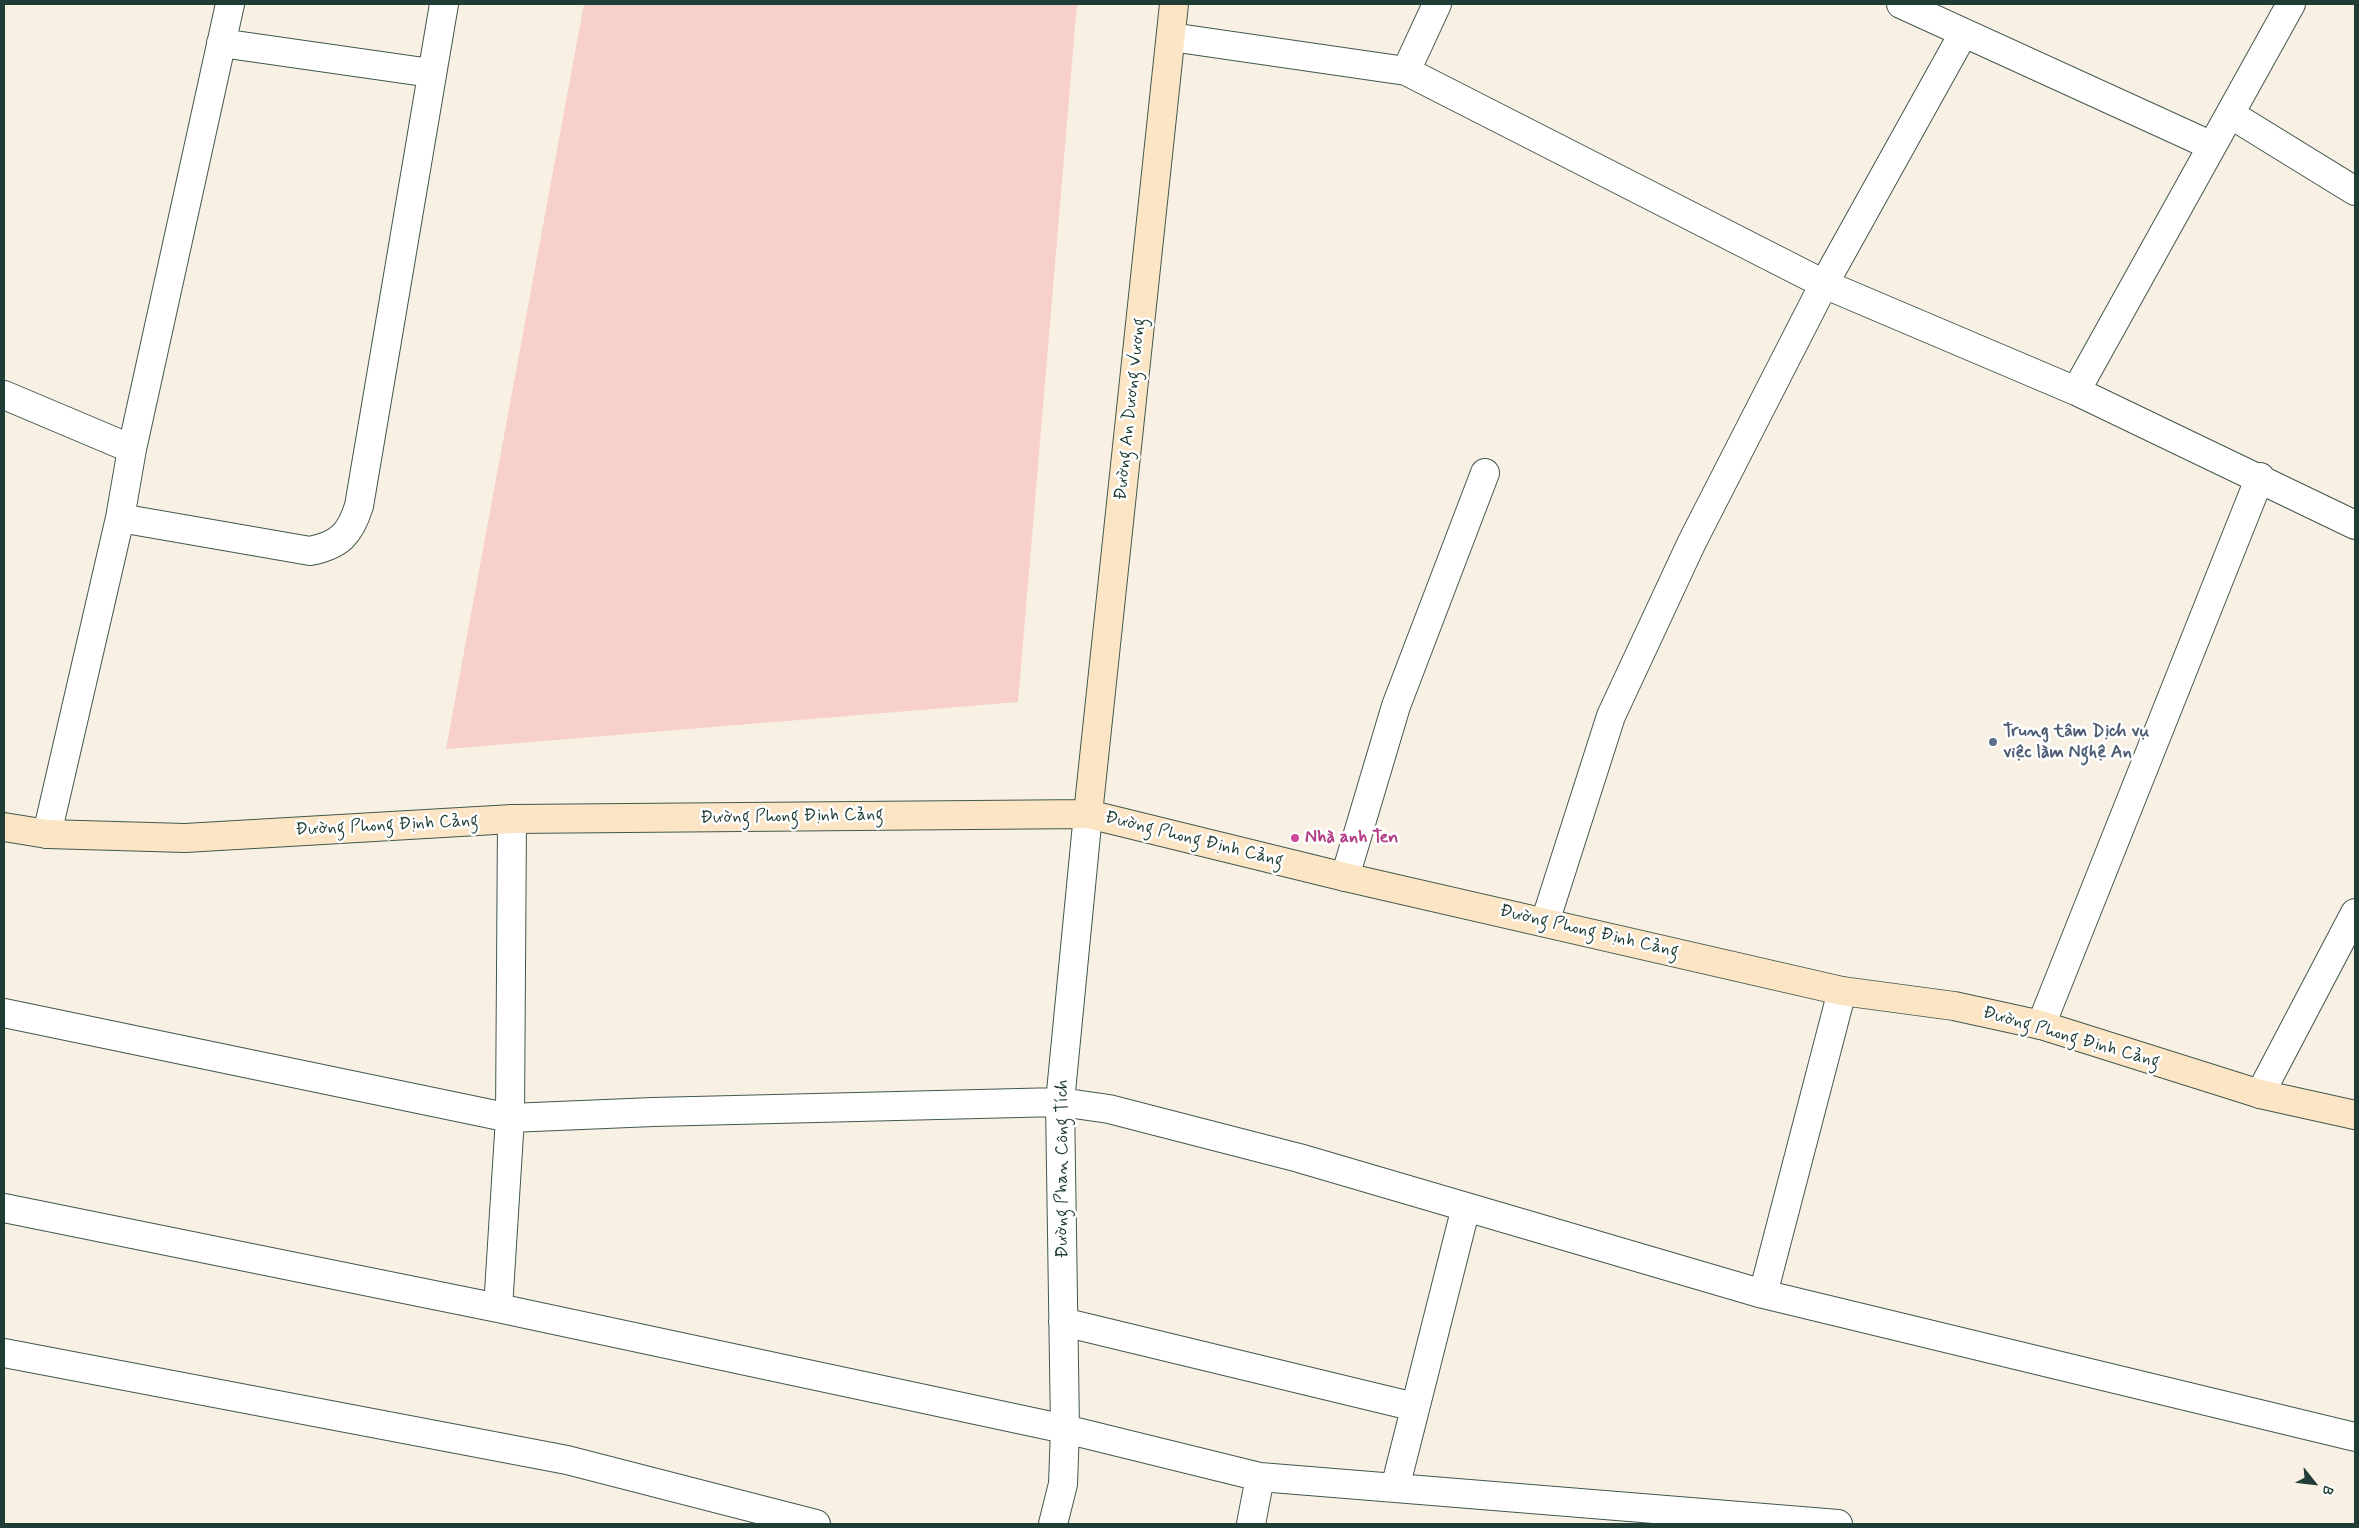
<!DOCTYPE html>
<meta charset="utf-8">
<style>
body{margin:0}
#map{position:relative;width:2359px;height:1528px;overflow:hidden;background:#f8f1e3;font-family:Mynerve,sans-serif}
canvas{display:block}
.frame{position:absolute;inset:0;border:5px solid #1f3d34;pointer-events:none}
.north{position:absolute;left:2289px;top:1458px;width:50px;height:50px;-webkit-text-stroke:4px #fff;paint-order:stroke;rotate:119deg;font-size:14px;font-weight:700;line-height:20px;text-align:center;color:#1f3d34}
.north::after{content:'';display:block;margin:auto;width:18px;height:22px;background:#1f3d34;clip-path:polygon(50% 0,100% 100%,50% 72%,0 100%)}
</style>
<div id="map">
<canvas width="2359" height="1528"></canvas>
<div class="frame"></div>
<div class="north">B</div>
</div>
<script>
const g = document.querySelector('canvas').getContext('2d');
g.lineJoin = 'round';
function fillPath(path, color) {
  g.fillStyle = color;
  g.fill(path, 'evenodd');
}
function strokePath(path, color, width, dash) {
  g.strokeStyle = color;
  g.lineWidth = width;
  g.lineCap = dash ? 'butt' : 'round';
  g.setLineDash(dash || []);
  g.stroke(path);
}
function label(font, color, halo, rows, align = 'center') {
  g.font = font + ' Mynerve,sans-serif';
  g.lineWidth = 5;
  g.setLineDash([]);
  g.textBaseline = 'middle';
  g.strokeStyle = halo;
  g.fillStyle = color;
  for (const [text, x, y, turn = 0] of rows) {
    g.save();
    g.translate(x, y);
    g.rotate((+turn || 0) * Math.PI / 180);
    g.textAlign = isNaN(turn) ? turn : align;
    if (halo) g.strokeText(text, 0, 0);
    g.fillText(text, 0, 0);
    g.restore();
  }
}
const built = new Path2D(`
 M584,4H1077L1018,702L446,749Z`);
const street = new Path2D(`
 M1901,4L2212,146
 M1171,37L1406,71L1824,284L2076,391L2355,525
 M221,43L431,73
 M1406,71L1437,4
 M2230,114L2355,191
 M2076,391L2291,4
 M4,395L132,449
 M120,518L310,551C340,545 350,534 359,506L444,4
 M47,834L120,518L132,449L230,4
 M1345,877L1396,706L1485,473
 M1545,922L1611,716L1692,542L1824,284L1963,34
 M4,1013L510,1118L653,1112L1060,1102L1109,1109L1299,1158L1763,1294L2355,1437
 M2041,1025L2260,477
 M2260,1094L2355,913
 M4,1208L498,1308L1065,1429L1260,1477L1838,1524
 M1763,1294L1842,991
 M498,1308L510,1118L512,819
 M1063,1322L1415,1407
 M4,1353L567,1460L816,1524
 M1395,1488L1466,1207
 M1053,1524L1063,1484L1065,1429L1060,1102L1088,814
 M1251,1524L1260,1477`);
const secondary = new Path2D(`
 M1088,814L1174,4
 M4,827L47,834L185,838L512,819L1088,814L1345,877L1842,991L1954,1006L2041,1025L2260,1094L2355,1115`);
const markers = [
 [1993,742,5,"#5c6f8a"],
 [1295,838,5,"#d1479c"]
];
const streetNames = [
 ["Đường An Dương Vương",1131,409,-84],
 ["Đường Phong Định Cảng",792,817,-1],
 ["Đường Phong Định Cảng",387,826,-3],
 ["Đường Phong Định Cảng",1194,840,14],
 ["Đường Phong Định Cảng",1589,932,13],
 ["Đường Phong Định Cảng",2071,1038,16],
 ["Đường Phan Công Tích",1063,1169,-90]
];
const serviceNames = [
 ["Trung tâm Dịch vụ",2003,732],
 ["việc làm Nghệ An",2003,753]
];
const hotelNames = [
 ["Nhà anh Ten",1305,838]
];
fillPath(built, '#f7d0c9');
strokePath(street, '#40584e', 30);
strokePath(secondary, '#40584e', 30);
strokePath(street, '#fff', 28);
strokePath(secondary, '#fce5c4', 28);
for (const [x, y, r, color] of markers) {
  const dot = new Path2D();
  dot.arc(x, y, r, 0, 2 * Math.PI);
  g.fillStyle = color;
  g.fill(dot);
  strokePath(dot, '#fff', 2);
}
label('18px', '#1f3d34', '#fff', streetNames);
label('bold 18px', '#4e5e75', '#fff', serviceNames, 'left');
label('bold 18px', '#b23c85', '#fff', hotelNames, 'left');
</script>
